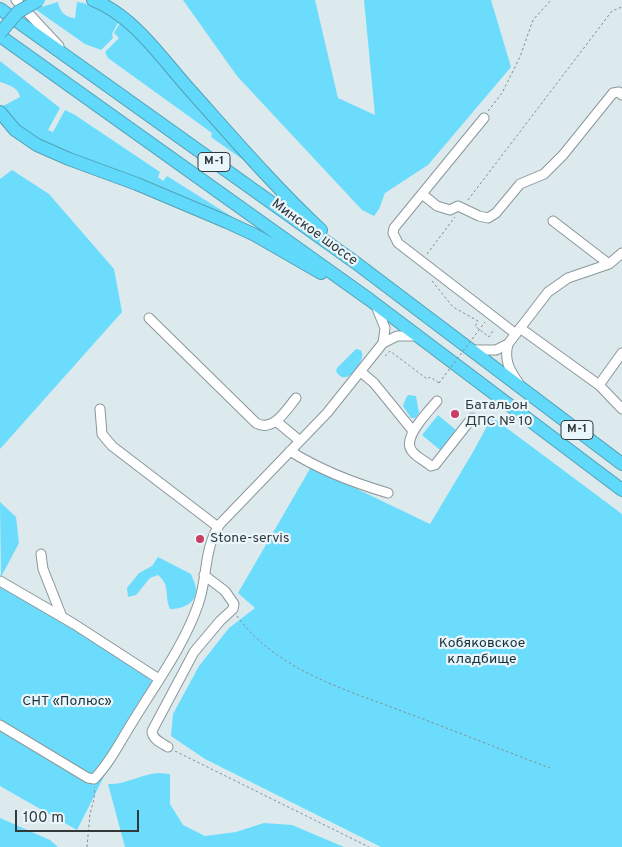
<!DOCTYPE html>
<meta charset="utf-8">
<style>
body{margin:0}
#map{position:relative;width:622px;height:847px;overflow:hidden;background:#dce9ed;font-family:Overpass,sans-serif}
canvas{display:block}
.scale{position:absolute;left:15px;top:810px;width:124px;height:22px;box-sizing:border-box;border:2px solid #33383a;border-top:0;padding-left:6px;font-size:15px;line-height:18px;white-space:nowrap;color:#33383a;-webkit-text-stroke:4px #e9f6fb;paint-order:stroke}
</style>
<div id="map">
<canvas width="622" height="847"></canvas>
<div class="scale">100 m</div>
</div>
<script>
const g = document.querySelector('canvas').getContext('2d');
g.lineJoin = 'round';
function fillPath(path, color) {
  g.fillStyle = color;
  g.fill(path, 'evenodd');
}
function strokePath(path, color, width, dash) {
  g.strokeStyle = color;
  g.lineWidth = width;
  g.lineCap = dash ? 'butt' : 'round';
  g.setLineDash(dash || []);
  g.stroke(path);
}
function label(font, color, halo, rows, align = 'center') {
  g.font = font + ' Overpass,sans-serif';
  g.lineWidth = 4.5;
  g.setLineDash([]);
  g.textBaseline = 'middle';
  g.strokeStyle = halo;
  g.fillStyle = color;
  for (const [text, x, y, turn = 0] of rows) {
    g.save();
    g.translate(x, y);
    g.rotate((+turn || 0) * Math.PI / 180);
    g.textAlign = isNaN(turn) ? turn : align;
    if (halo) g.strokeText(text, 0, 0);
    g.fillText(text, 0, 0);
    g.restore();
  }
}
const green = new Path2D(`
 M183,0H315L338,98L375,115L364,0H491L511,67L428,165L385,193L379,209L374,216L362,210L237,76Z
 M58,2C59,11 66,18 75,18L77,2C93,4 105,12 119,21L112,34L113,38L101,50L85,44L35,9Z
 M120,23L140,41L252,166L211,137L212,133L108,58L105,52L119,38L114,33Z
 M0,61L60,108L48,130L53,132L65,110L75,115L160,172L158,177L163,181L167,176L237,220C206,206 174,192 142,179C97,161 30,151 3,106L20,97C18,87 9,85 0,82Z
 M12,170L49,194L114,269L122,312L0,449V179Z
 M356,349C359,350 361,349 362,353C365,361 346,390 336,371L337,368Z
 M408,395L416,396L419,413L415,418H411L403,406L406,398Z
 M438,415L456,430L440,450L422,435Z
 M492,417L622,514V847H381L205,759L171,736L173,714L199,666L229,628L255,608L238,593L311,467L430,524L473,452Z
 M0,502L16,517L19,543L1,577Z
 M158,557L191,574C193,579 196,585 196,590C196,604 182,609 170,609C164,595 171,586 158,575L150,578L136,595L128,597L127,588L139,573L152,566Z
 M0,585C52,615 103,646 152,681L77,830L0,786Z
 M159,773L170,774V804L183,825L205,836L236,832L264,823L292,825L344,847H125L108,784C126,785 140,774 159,773Z
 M0,818L50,840L58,847H0Z`);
const path = new Path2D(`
 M488,111L502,93L520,57L533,20L551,0
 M468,200L612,11L622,7
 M427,254L455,217
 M432,281L453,307L478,321L475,326L489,337L494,329
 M385,356L390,351L427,379L430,377L439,383
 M237,616C277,671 347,690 407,713C455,731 502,750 550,768
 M175,751L369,847
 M87,847L90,814L94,799L95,787`);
const minor = new Path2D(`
 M16,0L59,46
 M484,118L394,228L393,233L398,243L516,334
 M422,194L437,206L450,210L458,206L479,216L488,218L496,213L520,184L544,174L563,155L613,93L619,92L622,95
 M553,221L609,264
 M376,306L385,328L383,343
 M149,318L256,423C273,433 287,409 296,398
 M520,328L599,385L622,409
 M473,350H496L508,344
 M361,372L374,383L413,431
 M518,382C509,370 504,359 508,344L548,292L568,278L609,264L622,253
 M599,385L622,353
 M437,401C429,411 401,438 412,451C416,457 425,461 431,466L435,465L472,418
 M100,409L102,434L112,446L218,527
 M276,421L300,441
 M290,451C320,470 354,483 388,493
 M41,554L43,569L62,617
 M0,581L74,624L159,679
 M0,725L88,778L94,779C111,762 122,738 135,718C157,682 184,645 198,605C208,578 203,549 220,524L327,413L383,343L397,336H417
 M168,747C161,743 152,739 152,731L194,652L220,621L233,609L234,604L225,591L204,575`);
const highway = new Path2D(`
 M93,0C134,16 162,59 190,90C233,138 275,187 321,230
 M0,9L356,263L622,464
 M0,36L370,300L622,490
 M0,112L15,130L37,145L69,159L137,184L227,222L255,235L321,273`);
const pathBridge = new Path2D(`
 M439,383L485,322`);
const highwayBridge = new Path2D(`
 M0,33L18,12L39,0`);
const markers = [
 [455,414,5,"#cb3d62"],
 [200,539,5,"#cb3d62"]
];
const shields = [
 [214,162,32],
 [577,430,32]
];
const shieldNames = [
 ["М-1",214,162],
 ["М-1",577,430]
];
const streetNames = [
 ["Минское шоссе",314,233,36]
];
const poiNames = [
 ["Батальон",465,406],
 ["ДПС № 10",465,422],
 ["Stone-servis",210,539]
];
const parkNames = [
 ["Кобяковское",482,644],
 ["кладбище",482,660],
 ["СНТ «Полюс»",67,702]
];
fillPath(green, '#6cdcfc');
strokePath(minor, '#8b979b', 11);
strokePath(highway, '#51a1b7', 14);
strokePath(path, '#858e91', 1, [2.5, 2.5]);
strokePath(minor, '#fff', 9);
strokePath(highway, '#61d9fa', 12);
strokePath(highwayBridge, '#51a1b7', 14, []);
strokePath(pathBridge, '#858e91', 1, [2.5, 2.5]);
strokePath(highwayBridge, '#61d9fa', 12);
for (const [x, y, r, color] of markers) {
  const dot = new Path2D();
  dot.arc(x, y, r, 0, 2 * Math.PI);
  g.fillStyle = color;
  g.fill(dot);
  strokePath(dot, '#e9f6fb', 2);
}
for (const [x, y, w] of shields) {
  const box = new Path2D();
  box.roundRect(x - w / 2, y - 9.5, w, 19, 4);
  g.fillStyle = '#e9f6fb';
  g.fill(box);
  strokePath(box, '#33383a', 1);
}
label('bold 12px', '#33383a', null, shieldNames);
label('14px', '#33383a', '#e9f6fb', streetNames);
label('14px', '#33383a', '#e9f6fb', poiNames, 'left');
label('14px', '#1b3239', '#e9f6fb', parkNames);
</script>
